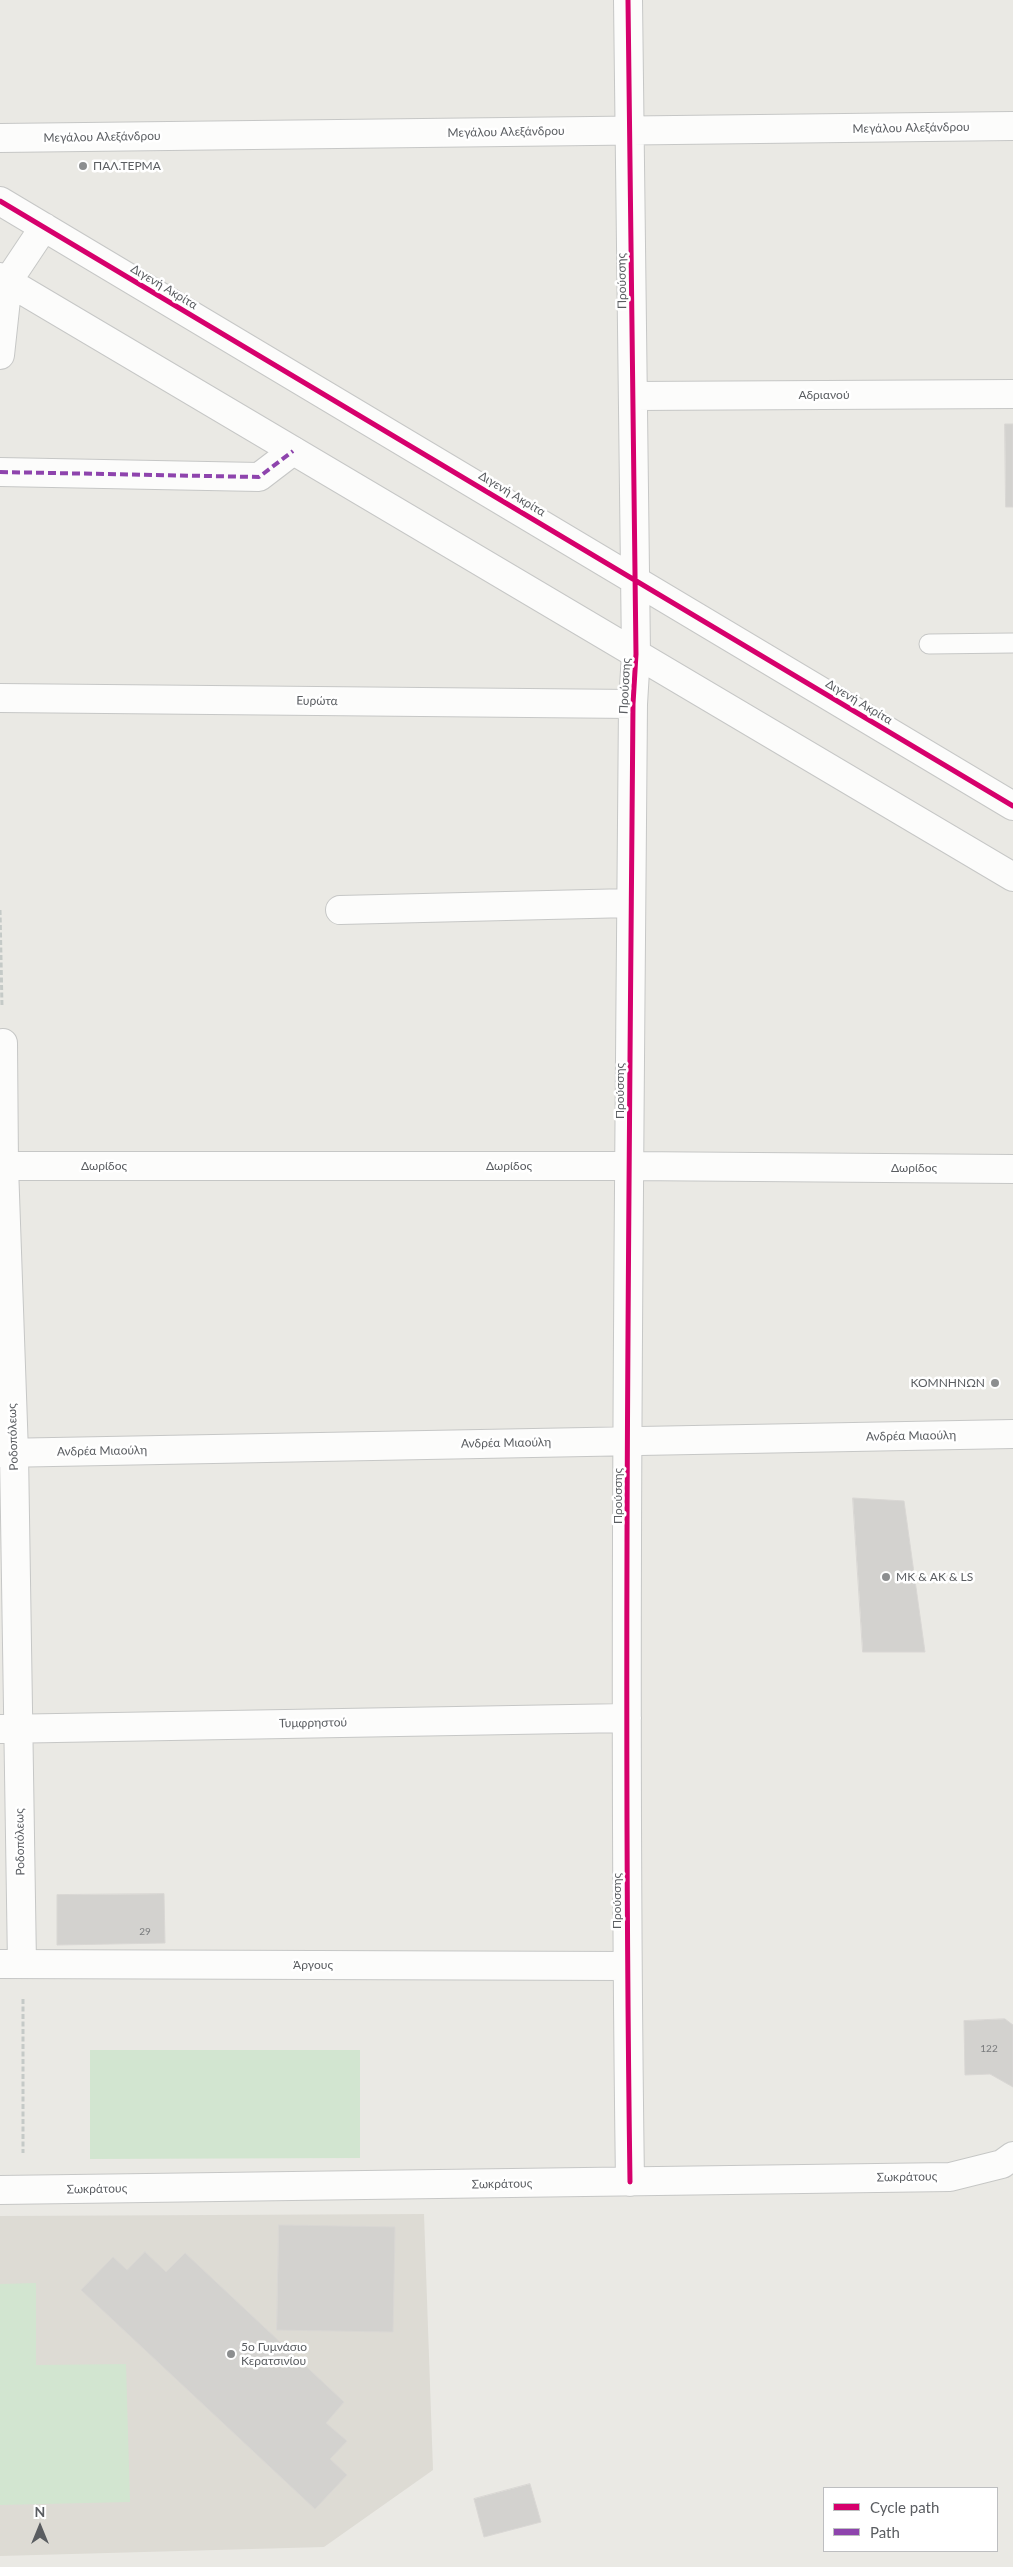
<!DOCTYPE html>
<meta charset="utf-8">
<style>
body{margin:0}
#map{position:relative;width:1013px;height:2567px;overflow:hidden;background:#eae9e4;font-family:Lato,sans-serif}
canvas{display:block}
.legend{position:absolute;left:823px;top:2487px;width:175px;height:65px;box-sizing:border-box;background:#fff;border:1px solid #bdbec0;margin:0;padding:6px 9px;list-style:none;font-size:15px;color:#5a5d61}
.legend li{display:flex;align-items:center;gap:10px;height:25px}
.legend b{width:25px;border:1px solid #bdbec0}
.north{position:absolute;left:15px;top:2502px;width:50px;height:50px;-webkit-text-stroke:4px #fff;paint-order:stroke;rotate:0deg;font-size:14px;font-weight:700;line-height:20px;text-align:center;color:#5a5d61}
.north::after{content:'';display:block;margin:auto;width:18px;height:22px;background:#5a5d61;clip-path:polygon(50% 0,100% 100%,50% 72%,0 100%)}
</style>
<div id="map">
<canvas width="1013" height="2567"></canvas>
<ul class="legend">
<li><b style="height:6px;background:#d6006c"></b>Cycle path</li>
<li><b style="height:6px;background:#8e44ad"></b>Path</li>
</ul>
<div class="north">N</div>
</div>
<script>
const g = document.querySelector('canvas').getContext('2d');
g.lineJoin = 'round';
function fillPath(path, color) {
  g.fillStyle = color;
  g.fill(path, 'evenodd');
}
function strokePath(path, color, width, dash) {
  g.strokeStyle = color;
  g.lineWidth = width;
  g.lineCap = dash ? 'butt' : 'round';
  g.setLineDash(dash || []);
  g.stroke(path);
}
function label(font, color, halo, rows, align = 'center') {
  g.font = font + ' Lato,sans-serif';
  g.lineWidth = 5;
  g.setLineDash([]);
  g.textBaseline = 'middle';
  g.strokeStyle = halo;
  g.fillStyle = color;
  for (const [text, x, y, turn = 0] of rows) {
    g.save();
    g.translate(x, y);
    g.rotate((+turn || 0) * Math.PI / 180);
    g.textAlign = isNaN(turn) ? turn : align;
    if (halo) g.strokeText(text, 0, 0);
    g.fillText(text, 0, 0);
    g.restore();
  }
}
const education = new Path2D(`
 M424,2214L433,2470L324,2547L0,2556V2216Z`);
const green = new Path2D(`
 M90,2050H360V2158L90,2159Z
 M36,2283V2365L126,2364L130,2502L0,2505V2284Z`);
const building = new Path2D(`
 M1005,424H1013V507H1006Z
 M853,1498L904,1501L925,1652H863Z
 M164,1894L165,1943L57,1945V1895Z
 M1005,2019L1013,2025V2087L990,2074L965,2075L964,2021Z
 M279,2225L395,2227L393,2332L277,2330Z
 M145,2252L166,2272L185,2253L344,2402L326,2423L347,2441L330,2459L347,2475L315,2509L81,2290L113,2257L127,2270Z
 M530,2484L541,2522L484,2537L474,2499Z`);
const path = new Path2D(`
 M0,910L2,1007
 M23,1999V2153`);
const service = new Path2D(`
 M929,644L1013,643`);
const pedestrian = new Path2D(`
 M0,472L259,477L293,451`);
const minor = new Path2D(`
 M628,0L636,654L633,704C629,1197 623,1690 630,2182
 M0,138L1013,126
 M0,201L1013,806
 M0,277L1013,877
 M0,355L8,281L44,227
 M634,396L1013,394
 M0,698L633,704
 M340,910L631,903
 M3,1043L4,1166L14,1453L22,1964
 M4,1166H629L1013,1169
 M0,1453L1013,1434
 M0,1729L627,1718
 M0,1964L627,1966
 M0,2190L950,2177L1002,2164L1013,2156`);
const quiet = new Path2D(`
 M0,472L259,477L293,451`);
const cycleway = new Path2D(`
 M628,0L636,654L633,704C629,1197 623,1690 630,2182
 M0,201L1013,806`);
const markers = [
 [83,166,5,"#8c8e8f"],
 [995,1383,5,"#8c8e8f"],
 [886,1577,5,"#8c8e8f"],
 [231,2354,5,"#8c8e8f"]
];
const numberNames = [
 ["29",145,1932],
 ["122",989,2049]
];
const streetNames = [
 ["Μεγάλου Αλεξάνδρου",911,128,-1],
 ["Μεγάλου Αλεξάνδρου",506,132,-1],
 ["Μεγάλου Αλεξάνδρου",102,137,-1],
 ["Προύσσης",622,281,-91],
 ["Διγενή Ακρίτα",164,287,31],
 ["Αδριανού",824,395],
 ["Διγενή Ακρίτα",512,494,31],
 ["Προύσσης",625,686,-87],
 ["Ευρώτα",317,701,1],
 ["Διγενή Ακρίτα",859,702,31],
 ["Προύσσης",620,1091,-90],
 ["Δωρίδος",104,1166],
 ["Δωρίδος",509,1166],
 ["Δωρίδος",914,1168],
 ["Ανδρέα Μιαούλη",911,1436,-1],
 ["Ροδοπόλεως",13,1437,-92],
 ["Ανδρέα Μιαούλη",506,1443,-1],
 ["Ανδρέα Μιαούλη",102,1451,-1],
 ["Προύσσης",618,1496,-90],
 ["Τυμφρηστού",313,1723,-1],
 ["Ροδοπόλεως",20,1842,-91],
 ["Προύσσης",617,1901,-90],
 ["Άργους",313,1965],
 ["Σωκράτους",907,2177,-1],
 ["Σωκράτους",502,2184,-1],
 ["Σωκράτους",97,2189,-1]
];
const poiNames = [
 ["ΠΑΛ.ΤΕΡΜΑ",93,166],
 ["ΚΟΜΝΗΝΩΝ",985,1383,"right"],
 ["MK & AK & LS",896,1577],
 ["5ο Γυμνάσιο",241,2347],
 ["Κερατσινίου",241,2361]
];
fillPath(education, '#dddbd4');
fillPath(green, '#d2e5d0');
fillPath(building, '#d3d2cf');
strokePath(building, '#d9d7d4', 1);
strokePath(service, '#c6c7c6', 21);
strokePath(pedestrian, '#c6c7c6', 30);
strokePath(minor, '#c6c7c6', 30);
strokePath(path, '#c5cac7', 3, [5, 2.5]);
strokePath(service, '#fcfcfb', 19);
strokePath(pedestrian, '#fcfcfb', 28);
strokePath(minor, '#fcfcfb', 28);
strokePath(quiet, '#8e44ad', 4, [8, 4]);
strokePath(cycleway, '#d6006c', 5);
for (const [x, y, r, color] of markers) {
  const dot = new Path2D();
  dot.arc(x, y, r, 0, 2 * Math.PI);
  g.fillStyle = color;
  g.fill(dot);
  strokePath(dot, '#fff', 2);
}
label('10px', '#797b7d', null, numberNames);
label('12px', '#5a5d61', '#fff', streetNames);
label('12px', '#5a5d61', '#fff', poiNames, 'left');
</script>
